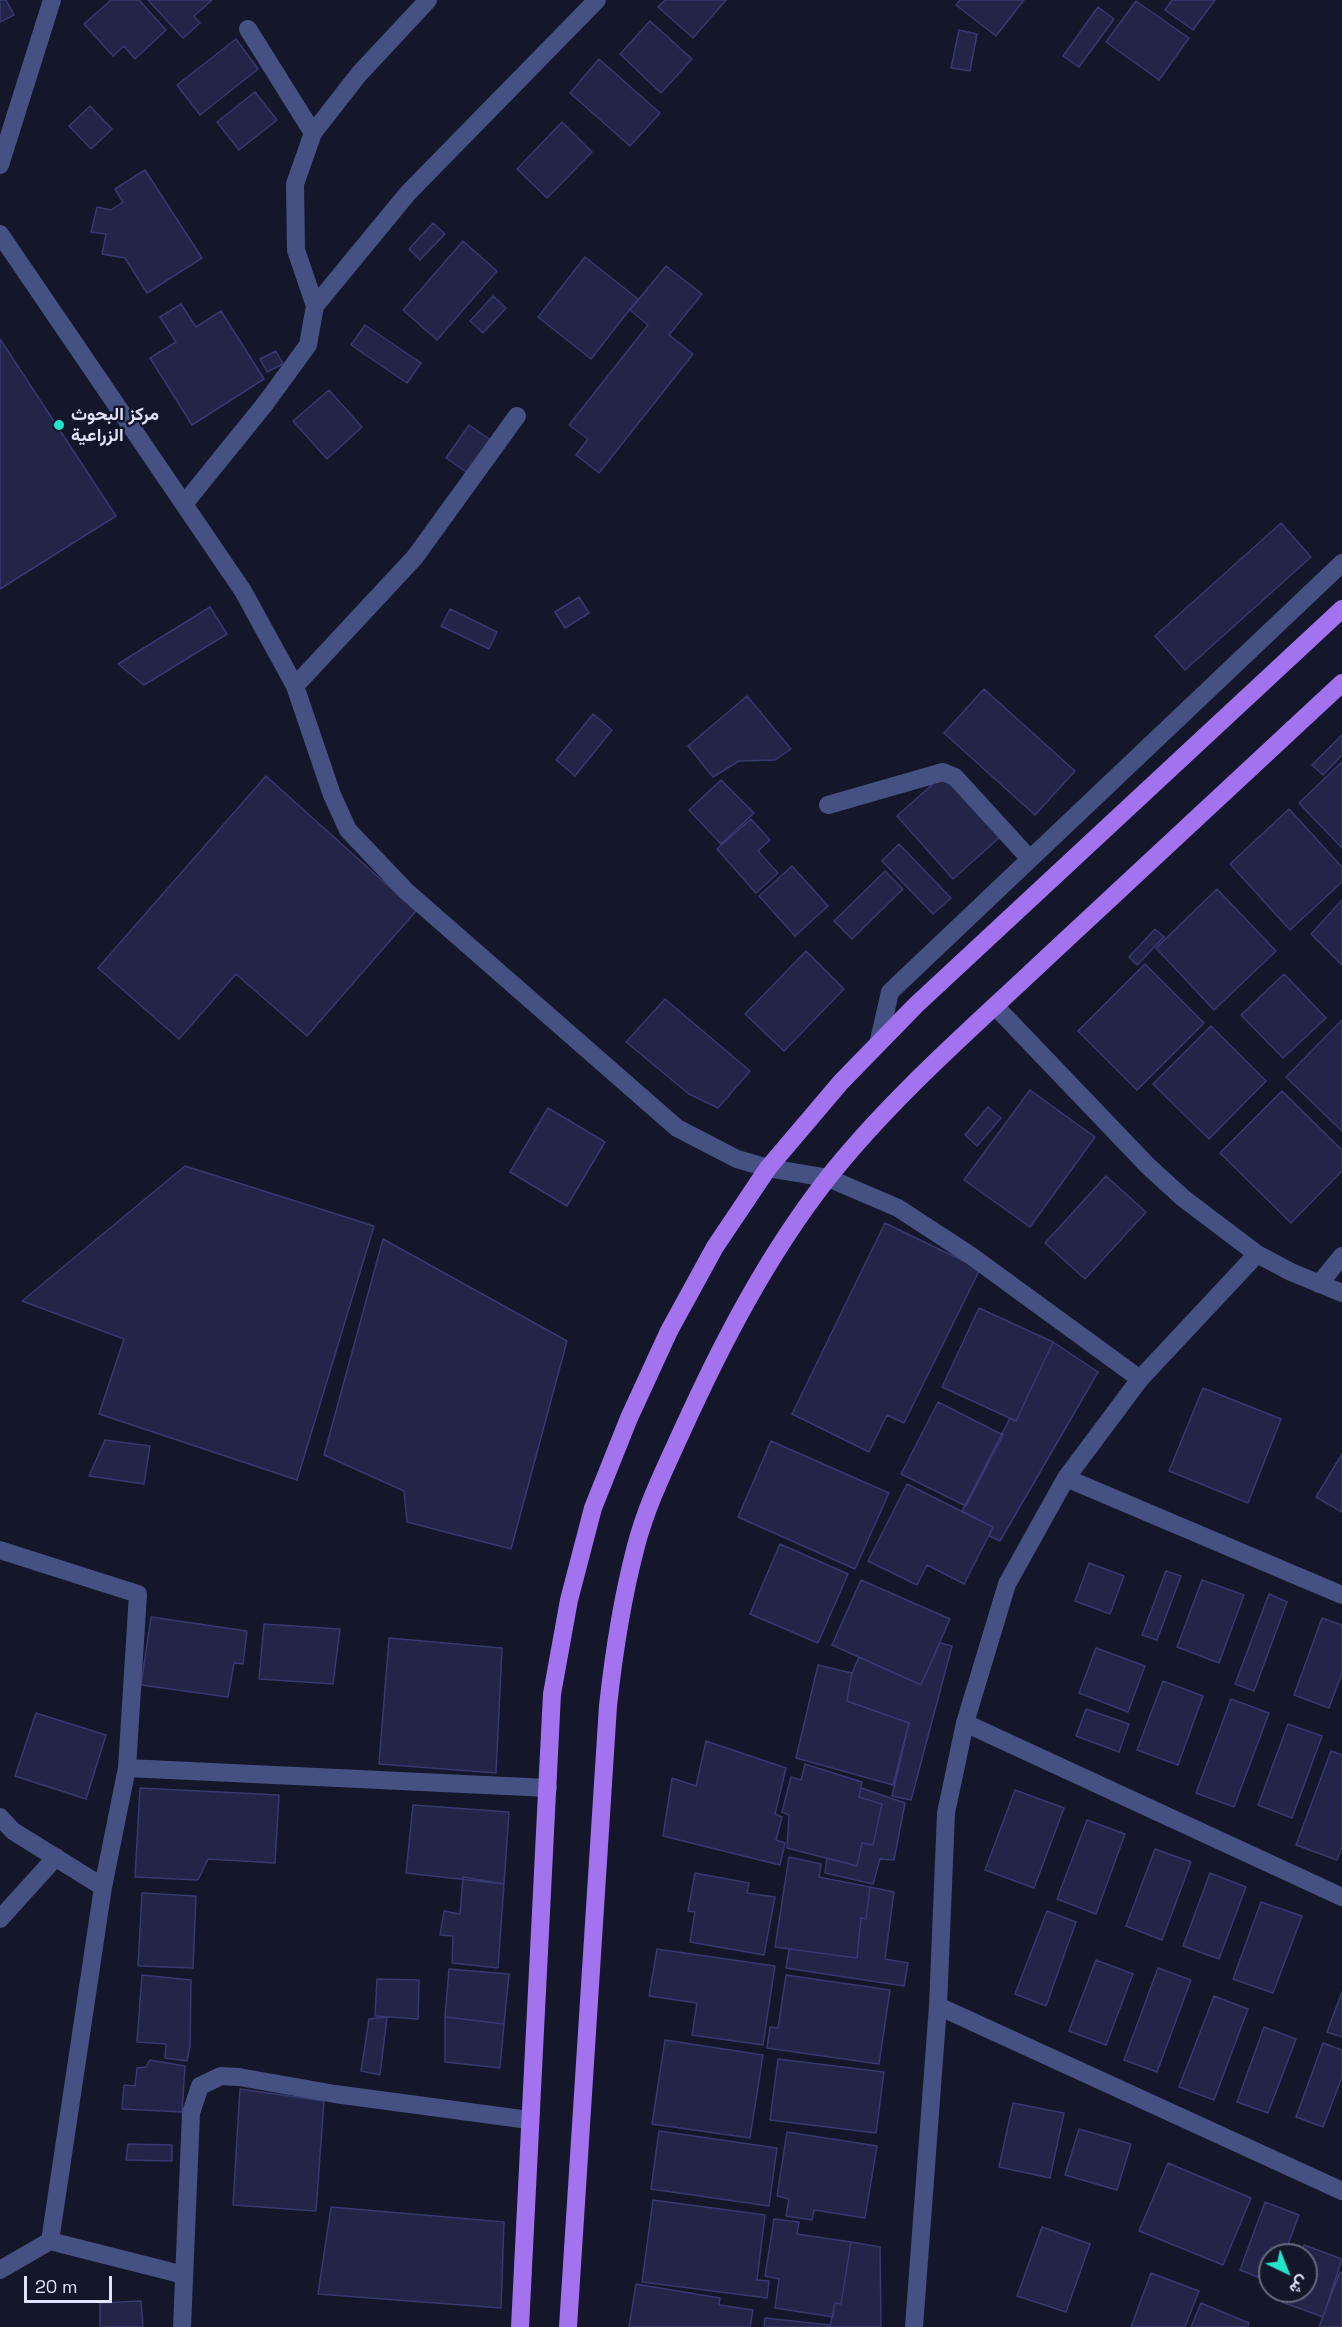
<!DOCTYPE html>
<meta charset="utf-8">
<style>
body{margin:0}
#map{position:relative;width:1342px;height:2327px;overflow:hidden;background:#141629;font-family:"Space Grotesk",Vazirmatn,sans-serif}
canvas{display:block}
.north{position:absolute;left:1258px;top:2243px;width:60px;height:60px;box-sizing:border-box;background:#141629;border:2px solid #66687d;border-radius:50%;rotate:137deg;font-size:16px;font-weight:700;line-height:24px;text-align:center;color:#e0e3fb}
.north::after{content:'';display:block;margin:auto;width:21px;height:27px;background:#22e5ca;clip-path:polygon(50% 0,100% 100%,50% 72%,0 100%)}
.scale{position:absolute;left:24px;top:2276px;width:88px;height:27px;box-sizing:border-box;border:3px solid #e0e3fb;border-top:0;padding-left:8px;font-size:18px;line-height:21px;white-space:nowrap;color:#e0e3fb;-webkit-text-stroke:4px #141629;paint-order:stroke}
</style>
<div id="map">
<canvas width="1342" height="2327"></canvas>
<div class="north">ش</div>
<div class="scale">20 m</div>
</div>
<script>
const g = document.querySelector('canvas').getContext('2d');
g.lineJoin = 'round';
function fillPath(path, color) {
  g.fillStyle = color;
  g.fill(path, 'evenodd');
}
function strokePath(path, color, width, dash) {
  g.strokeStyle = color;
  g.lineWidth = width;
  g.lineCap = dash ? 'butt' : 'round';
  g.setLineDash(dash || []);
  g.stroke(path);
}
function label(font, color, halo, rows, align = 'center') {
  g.font = font + ' "Space Grotesk",Vazirmatn,sans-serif';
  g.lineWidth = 5;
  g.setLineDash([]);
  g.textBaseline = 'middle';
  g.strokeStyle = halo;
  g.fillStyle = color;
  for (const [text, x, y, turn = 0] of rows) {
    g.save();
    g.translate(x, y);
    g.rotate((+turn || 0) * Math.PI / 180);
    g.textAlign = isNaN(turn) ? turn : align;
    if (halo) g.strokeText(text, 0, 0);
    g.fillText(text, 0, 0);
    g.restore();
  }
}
const building = new Path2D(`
 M0,0H6L14,15L0,22Z
 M111,0H139L166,30L135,59L124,46L113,56L84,24Z
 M148,0H212L194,16L200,23L183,38Z
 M665,0H726L693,38L658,7Z
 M960,0H1024L996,36L956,5Z
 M1172,0H1215L1193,30L1165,10Z
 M1136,1L1189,38L1159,80L1106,42Z
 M1098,7L1114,19L1079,67L1063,56Z
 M650,21L692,59L661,93L620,54Z
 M959,30L977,34L970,71L951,68Z
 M236,39L258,69L200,115L177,85Z
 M599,59L660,113L630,146L570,93Z
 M255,92L277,120L239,150L217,122Z
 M90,106L112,129L91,149L69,126Z
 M562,122L592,152L547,198L517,169Z
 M145,170L202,258L147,293L125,258L102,254L106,234L91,232L97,207L111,210L123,202L115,189Z
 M433,223L445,234L420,260L409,249Z
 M463,241L497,271L437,340L403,310Z
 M585,257L638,299L591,359L538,317Z
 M666,266L702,294L669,335L693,354L599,473L576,455L588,439L569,425L648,325L630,310Z
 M493,296L506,308L483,333L470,321Z
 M181,304L196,327L221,311L264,379L192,425L150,358L176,342L160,317Z
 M365,325L421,363L407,383L351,345Z
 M0,339L116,516L0,589Z
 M276,351L283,364L267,372L260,359Z
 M329,390L362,427L327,459L293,421Z
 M469,425L491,440L468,473L446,458Z
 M1281,523L1311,557L1185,670L1155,636Z
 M579,597L589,613L565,628L555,612Z
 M210,607L227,634L144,685L118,664Z
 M450,609L497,632L489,649L441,626Z
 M984,689L1075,771L1035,815L944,733Z
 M747,696L791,749L775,760L739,761L713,777L688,746Z
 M593,714L612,730L575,776L556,760Z
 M1342,735V755L1323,775L1312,765Z
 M1342,762V848L1299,803Z
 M944,774L1000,837L953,879L897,816Z
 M266,776L416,911L307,1036L236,974L179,1039L98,968Z
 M721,780L754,813L721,844L689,810Z
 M1289,809L1342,867V882L1290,930L1230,864Z
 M751,819L770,840L758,851L778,873L756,893L717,849Z
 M899,844L951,898L933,914L882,861Z
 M792,866L828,906L795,936L759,896Z
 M885,871L903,889L852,939L834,921Z
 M1217,889L1276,951L1214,1010L1156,948Z
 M1342,900V965L1311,934Z
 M1155,929L1164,937L1137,965L1129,957Z
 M806,951L844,989L784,1051L745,1014Z
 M1145,964L1204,1023L1137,1090L1078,1031Z
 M1284,974L1326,1018L1283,1058L1241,1015Z
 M665,999L750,1071L718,1108L689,1094L626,1042Z
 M1342,1020V1131L1286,1077Z
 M1211,1026L1266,1081L1209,1139L1153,1084Z
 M1030,1090L1095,1137L1030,1227L964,1180Z
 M1282,1091L1342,1150V1171L1291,1223L1220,1153Z
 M988,1107L1001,1118L977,1146L965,1135Z
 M548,1108L605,1142L567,1206L510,1172Z
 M185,1166L374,1226L297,1480L99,1414L124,1339L22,1301Z
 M1106,1176L1146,1212L1085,1279L1045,1243Z
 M885,1223L980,1269L904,1423L887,1415L869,1452L792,1414Z
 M383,1239L567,1341L511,1549L407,1522L404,1491L324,1455Z
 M979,1308L1053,1342L1016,1421L942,1387Z
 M1053,1342L1098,1372L1000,1541L989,1536L993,1527L962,1511L1010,1418L1016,1421Z
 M1203,1388L1281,1419L1248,1503L1169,1471Z
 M938,1402L1003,1435L966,1506L901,1474Z
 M105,1440L150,1446L144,1484L89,1476Z
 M771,1441L889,1493L855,1569L738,1517Z
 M1342,1454V1512L1316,1497Z
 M907,1484L993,1527L964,1584L927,1565L917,1585L868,1561Z
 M780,1544L848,1574L818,1643L750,1614Z
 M1089,1563L1124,1576L1110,1614L1075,1601Z
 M1166,1571L1181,1576L1157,1640L1142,1635Z
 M861,1580L950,1619L921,1685L832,1645Z
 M1202,1580L1244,1595L1219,1663L1177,1647Z
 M1269,1594L1287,1602L1254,1691L1235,1684Z
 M151,1617L247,1631L243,1664L234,1663L228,1697L141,1685Z
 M1322,1618L1342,1625V1673L1329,1708L1294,1695Z
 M264,1624L340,1629L333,1684L259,1679Z
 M389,1638L502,1648L496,1773L379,1764Z
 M940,1643L952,1646L911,1800L892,1796L909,1723L847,1701L852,1673L859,1657L921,1685Z
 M1096,1648L1145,1666L1128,1712L1079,1693Z
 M818,1665L852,1673L847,1701L909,1723L893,1785L796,1758Z
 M1163,1681L1203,1696L1178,1765L1137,1750Z
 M1231,1699L1269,1713L1234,1807L1196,1793Z
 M1086,1709L1129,1724L1119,1752L1076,1736Z
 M36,1713L106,1735L86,1799L15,1776Z
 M1288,1724L1322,1736L1292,1818L1258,1805Z
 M706,1741L786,1768L775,1814L782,1817L776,1840L785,1843L780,1865L663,1836L672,1778L696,1786Z
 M1331,1751L1342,1755V1847L1337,1860L1296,1845Z
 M805,1764L862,1782L859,1797L882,1804L873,1845L862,1843L857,1866L787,1848L789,1815L782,1812L791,1777L801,1780Z
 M140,1788L279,1795L275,1863L208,1859L198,1880L135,1877Z
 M861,1788L905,1803L894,1860L880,1859L873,1884L825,1873L827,1858L857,1866L862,1843L873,1845L882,1804L859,1797Z
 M1015,1790L1064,1808L1034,1888L985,1870Z
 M413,1805L509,1812L504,1884L406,1873Z
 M1087,1820L1125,1834L1096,1914L1057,1899Z
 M1155,1849L1191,1862L1162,1940L1126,1926Z
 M789,1857L821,1864L819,1877L870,1887L866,1919L861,1918L857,1958L775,1947Z
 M695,1873L749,1883L747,1893L775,1897L764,1955L690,1942L695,1912L688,1911Z
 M1210,1873L1246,1887L1219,1959L1183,1946Z
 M463,1877L504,1884L498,1968L452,1963L453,1936L440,1935L444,1911L460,1914Z
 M870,1887L894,1892L885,1959L908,1963L904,1986L786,1968L789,1949L857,1958L861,1918L866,1919Z
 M142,1893L196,1896L193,1968L138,1966Z
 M1261,1902L1302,1916L1273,1993L1233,1979Z
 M1047,1911L1076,1922L1046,2006L1015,1994Z
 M657,1949L775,1966L763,2045L692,2035L697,2003L649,1996Z
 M1096,1960L1133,1974L1106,2045L1069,2031Z
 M1158,1968L1191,1980L1157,2072L1124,2060Z
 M449,1969L509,1974L504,2024L445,2017Z
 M142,1975L191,1980L190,2046L187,2061L165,2058L166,2044L137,2042Z
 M786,1975L890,1990L879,2064L767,2048L770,2027L778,2028Z
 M377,1979L419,1980L418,2019L375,2016Z
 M1342,1992V2037L1327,2032Z
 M1214,1996L1248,2009L1214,2100L1179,2087Z
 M387,2017L380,2075L361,2071L369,2019Z
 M445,2017L504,2024L500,2068L445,2062Z
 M1264,2027L1296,2039L1268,2113L1237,2102Z
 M665,2040L763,2055L750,2138L652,2124Z
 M1323,2043L1342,2050V2077L1323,2127L1296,2117Z
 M778,2059L884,2072L876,2133L770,2120Z
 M150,2060L185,2066L182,2112L122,2109L124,2085L135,2086L137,2068L146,2067Z
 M240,2089L324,2101L316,2211L233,2205Z
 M1013,2103L1064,2113L1050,2178L999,2167Z
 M1079,2129L1131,2144L1117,2190L1065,2175Z
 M659,2131L777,2148L769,2206L651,2189Z
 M787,2132L877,2146L865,2218L814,2210L812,2220L786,2216L789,2199L777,2196Z
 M128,2144L172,2145V2161L126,2160Z
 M1168,2163L1251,2198L1223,2265L1139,2231Z
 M653,2200L765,2215L757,2280L769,2281L767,2298L642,2282Z
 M1265,2202L1299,2215L1284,2255H1270V2282L1240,2270Z
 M331,2207L504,2222L501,2308L318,2294Z
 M774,2219L799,2222L797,2234L851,2242L841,2304L835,2303L833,2317L775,2308L779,2279L765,2276Z
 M1042,2227L1090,2244L1066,2312L1017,2296Z
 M851,2242L880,2247L881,2327H830L835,2303L841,2304Z
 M1304,2245L1342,2259L1323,2317L1282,2302L1286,2291H1306V2255H1300Z
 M1340,2272L1342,2273V2327H1319Z
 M1151,2273L1199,2291L1185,2327H1131Z
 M636,2284L720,2298L719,2305L753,2310L750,2327H629Z
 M141,2301L143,2327H100V2303Z
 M1201,2303L1249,2323L1248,2327H1191Z
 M765,2318L830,2325V2327H764Z`);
const minor = new Path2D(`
 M248,29L313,133
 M0,165L52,0
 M0,234L243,591L295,686L332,795L348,830L406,891L677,1128L737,1159L768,1168L828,1178L898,1208L970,1255L1140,1379
 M315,306L296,250L295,184L313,133L359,74L428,0
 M184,504L265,404L308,345L315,306L408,193L597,0
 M295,686L415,557L517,416
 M828,805L943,772L955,777L1029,858
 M995,1006L1148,1166L1183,1198L1257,1254L1291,1272L1342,1293
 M879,1040L890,992L1342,563
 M1319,1284L1342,1256
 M1066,1478L1342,1595
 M0,1550L138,1594L127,1768
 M965,1723L1342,1897
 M0,1817L13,1831L103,1887
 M0,1919L56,1857
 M938,2006L1342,2191
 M0,2270L50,2241
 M184,2275L50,2241L103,1887L127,1768L548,1788
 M182,2327L191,2113L200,2086L221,2076L239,2077L335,2094L529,2120
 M914,2327L938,2006L946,1813L965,1723L1007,1584L1066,1478L1140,1379L1257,1254`);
const major = new Path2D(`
 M520,2327L552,1694L569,1600L593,1508L629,1418L669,1331L715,1247L768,1168L841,1082L916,1005L1342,609
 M568,2327L608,1706C614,1651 622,1599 636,1546C646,1507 665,1468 682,1431C722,1343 767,1256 827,1179C890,1099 969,1031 1042,962C1142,869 1242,776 1342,683`);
const markers = [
 [59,425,6,"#22e5ca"]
];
const poiNames = [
 ["مركز البحوث",71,415],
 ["الزراعية",71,436]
];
fillPath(building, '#222448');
strokePath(building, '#373971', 1.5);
strokePath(minor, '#455183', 18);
strokePath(major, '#a373ef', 18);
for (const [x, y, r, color] of markers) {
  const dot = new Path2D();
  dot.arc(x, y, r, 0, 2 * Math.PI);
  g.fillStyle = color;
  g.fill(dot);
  strokePath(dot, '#141629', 2);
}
label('bold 18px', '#e0e3fb', '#141629', poiNames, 'left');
</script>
